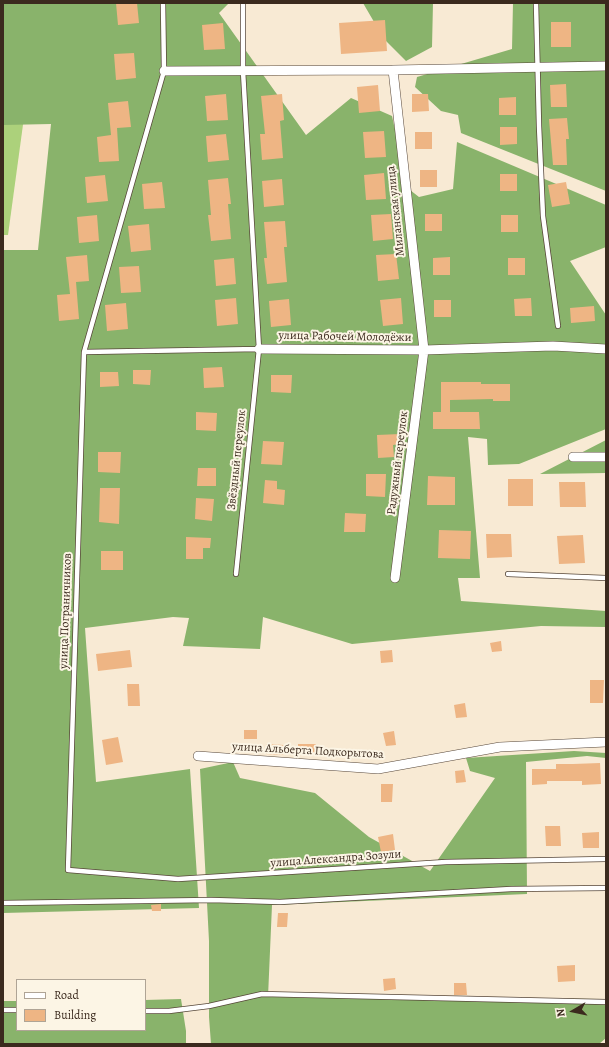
<!DOCTYPE html>
<meta charset="utf-8">
<style>
body{margin:0}
#map{position:relative;width:609px;height:1047px;overflow:hidden;background:#f8ead4;font-family:Alegreya,serif}
canvas{display:block}
.frame{position:absolute;inset:0;border:4px solid #3b2a1e;pointer-events:none}
.legend{position:absolute;left:16px;top:979px;width:130px;height:52px;box-sizing:border-box;background:#fcf5e5;border:1px solid #afa495;margin:0;padding:5px 7px;list-style:none;font-size:12px;color:#3b2a1e}
.legend li{display:flex;align-items:center;gap:8px;height:20px}
.legend b{width:20px;border:1px solid #afa495}
.north{position:absolute;left:553px;top:991px;width:40px;height:40px;-webkit-text-stroke:3px #fcf5e5;paint-order:stroke;rotate:261deg;font-size:11px;font-weight:700;line-height:16px;text-align:center;color:#3b2a1e}
.north::after{content:'';display:block;margin:auto;width:14px;height:18px;background:#3b2a1e;clip-path:polygon(50% 0,100% 100%,50% 72%,0 100%)}
</style>
<div id="map">
<canvas width="609" height="1047"></canvas>
<div class="frame"></div>
<ul class="legend">
<li><b style="height:5px;background:#fff"></b>Road</li>
<li><b style="height:11px;background:#eeb584"></b>Building</li>
</ul>
<div class="north">N</div>
</div>
<script>
const g = document.querySelector('canvas').getContext('2d');
g.lineJoin = 'round';
function fillPath(path, color) {
  g.fillStyle = color;
  g.fill(path, 'evenodd');
}
function strokePath(path, color, width, dash) {
  g.strokeStyle = color;
  g.lineWidth = width;
  g.lineCap = dash ? 'butt' : 'round';
  g.setLineDash(dash || []);
  g.stroke(path);
}
function label(font, color, halo, rows, align = 'center') {
  g.font = font + ' Alegreya,serif';
  g.lineWidth = 4;
  g.setLineDash([]);
  g.textBaseline = 'middle';
  g.strokeStyle = halo;
  g.fillStyle = color;
  for (const [text, x, y, turn = 0] of rows) {
    g.save();
    g.translate(x, y);
    g.rotate((+turn || 0) * Math.PI / 180);
    g.textAlign = isNaN(turn) ? turn : align;
    if (halo) g.strokeText(text, 0, 0);
    g.fillText(text, 0, 0);
    g.restore();
  }
}
const green = new Path2D(`
 M3,110H25L8,235H3Z`);
const forest = new Path2D(`
 M3,3H229L219,13L306,135L351,98L392,116L401,157V183L419,197L453,189L457,142L606,205V247L570,261L606,315V429L519,464L488,465L487,439L468,437L480,578H458L461,601L606,611V627L541,626L352,644L263,617L260,649L183,646L189,618L173,617L85,628L96,782L190,769L199,908L3,913V250H38L51,124L3,125Z
 M363,3H433L432,47L406,61L384,39Z
 M513,3H606V191L461,133L458,115L441,111L415,87L417,77L512,49Z
 M606,440V473L540,474Z
 M574,751L606,753V758L587,756L526,762L527,894L272,905L268,997L606,999V1038L599,1044H211L209,1017V941L200,769L233,762L240,778L315,793L369,837L430,871L495,778L470,771L466,758Z
 M181,999L186,1031V1044H3V1001H17V1030H145V1000Z`);
const building = new Path2D(`
 M116,3H137L139,23L118,25Z
 M385,20L387,51L341,54L339,23Z
 M551,22H571V47H551Z
 M223,23L225,49L204,50L202,25Z
 M134,53L136,78L116,80L114,54Z
 M566,84L567,107H551L550,85Z
 M378,85L380,111L359,113L357,87Z
 M226,94L228,120L207,121L205,96Z
 M282,94L284,120L280,121L283,158L262,160L260,134H265L261,96Z
 M412,94H428L429,111L412,112Z
 M516,97V115H499V98Z
 M128,101L131,127L117,128L119,161L99,162L97,137L111,135L108,103Z
 M567,118L569,139H566L567,165H553L549,119Z
 M500,127H517V144L500,145Z
 M384,131L386,157L365,158L363,132Z
 M415,132H432V149H415Z
 M226,134L229,160L208,162L206,136Z
 M420,170H437V187H420Z
 M384,173L386,199L366,200L364,175Z
 M500,174H517V191H500Z
 M105,175L108,201L87,203L85,177Z
 M228,178L231,204H228L231,239L211,241L208,215H211L208,180Z
 M282,179L284,205L264,207L262,181Z
 M162,182L165,208L144,209L142,184Z
 M566,182L570,204L552,207L548,185Z
 M391,214L393,239L373,241L371,215Z
 M425,214H442V231H425Z
 M97,215L99,241L79,243L77,217Z
 M501,215H518V232H501Z
 M285,221L287,247H284L287,282L267,284L264,258H267L264,222Z
 M149,224L151,250L131,252L128,226Z
 M396,254L399,279L378,281L376,255Z
 M87,255L89,281L76,282L79,319L59,321L57,295L70,294L66,257Z
 M450,257V275H433V258Z
 M234,258L236,284L216,286L214,260Z
 M508,258H525V275H508Z
 M139,266L141,292L121,293L119,267Z
 M236,298L238,324L217,326L215,300Z
 M401,298L403,324L383,326L380,300Z
 M531,298L532,316H515L514,299Z
 M289,299L291,325L271,327L269,301Z
 M434,300H451V317H434Z
 M126,303L128,329L107,331L105,305Z
 M594,306L595,321L571,323L570,308Z
 M222,367L224,387L204,388L203,368Z
 M133,370H151L150,385L133,384Z
 M100,372H118L119,386L100,387Z
 M271,375H292L291,393L271,392Z
 M441,382H481V384H510V401H493V399L450,400V412H479L480,429H433V412H441Z
 M196,412L217,413L216,431L196,430Z
 M400,434V444L393,445L394,457L378,458L377,435Z
 M263,441L284,442L282,465L261,464Z
 M98,452H121L120,473L98,472Z
 M198,468H216V486H197Z
 M366,474H386L385,497L366,496Z
 M428,476L455,477V505H427Z
 M508,479H533V506H508Z
 M265,480L277,481V489L285,490L284,505L263,503Z
 M559,482H585L586,507H560Z
 M100,488H120L119,524L99,522Z
 M196,498L214,499L212,521L195,519Z
 M345,513L366,514L365,532H344Z
 M439,530L471,531L470,559L438,558Z
 M486,534H511L512,557L487,558Z
 M583,535L585,563L559,564L557,536Z
 M186,537L211,538L210,548H203V559H186Z
 M101,551H123V570H101Z
 M501,641L502,651L492,652L490,643Z
 M130,650L132,667L98,671L96,654Z
 M392,650L393,662L381,663L380,651Z
 M590,680H604L603,703H590Z
 M127,684H139L140,706H128Z
 M465,703L467,717L456,718L454,705Z
 M244,730H257V739H244Z
 M394,731L396,745L386,746L383,733Z
 M118,737L123,762L106,765L102,740Z
 M266,744L284,745L283,755L266,754Z
 M298,744H316V754H298Z
 M600,763L601,784L582,785V781H547V784L532,785V769H556V764H573Z
 M464,770L466,782L456,783L455,771Z
 M381,784H393L392,802H381Z
 M545,826H560L561,846H546Z
 M599,832V848H583L582,833Z
 M393,834L395,850L381,852L378,837Z
 M161,904V911H152L151,905Z
 M278,913H288L287,927H277Z
 M575,965V981L558,982L557,966Z
 M395,978L396,989L384,991L383,979Z
 M454,983H466L467,995H454Z`);
const service = new Path2D(`
 M163,3L164,71L84,352L68,870L178,879L446,862L606,859
 M536,3L539,126L543,216L558,326
 M84,352L259,349
 M236,574L259,349L243,71V3
 M508,574L606,578
 M3,903L211,900L280,902L511,889L606,888
 M3,1010H17
 M145,1011H169L209,1006L262,994L606,1002`);
const minor = new Path2D(`
 M393,70L424,350L395,578
 M164,71L393,70L606,66
 M259,349L424,350L553,346L606,349
 M573,457H606
 M198,756L378,769L500,747L606,742`);
const streetNames = [
 ["Миланская улица",396,211,-96],
 ["улица Рабочей Молодёжи",345,337,1],
 ["Звёздный переулок",237,460,-84],
 ["Радужный переулок",398,463,-83],
 ["улица Пограничников",66,611,-88],
 ["улица Альберта Подкорытова",308,751,3],
 ["улица Александра Зозули",336,859,-4]
];
fillPath(green, '#acd17b');
fillPath(forest, '#89b36b');
fillPath(building, '#eeb584');
strokePath(service, '#574739', 6);
strokePath(minor, '#574739', 10);
strokePath(service, '#fff', 4.5);
strokePath(minor, '#fff', 9);
label('12px', '#3b2a1e', '#fcf5e5', streetNames);
</script>
